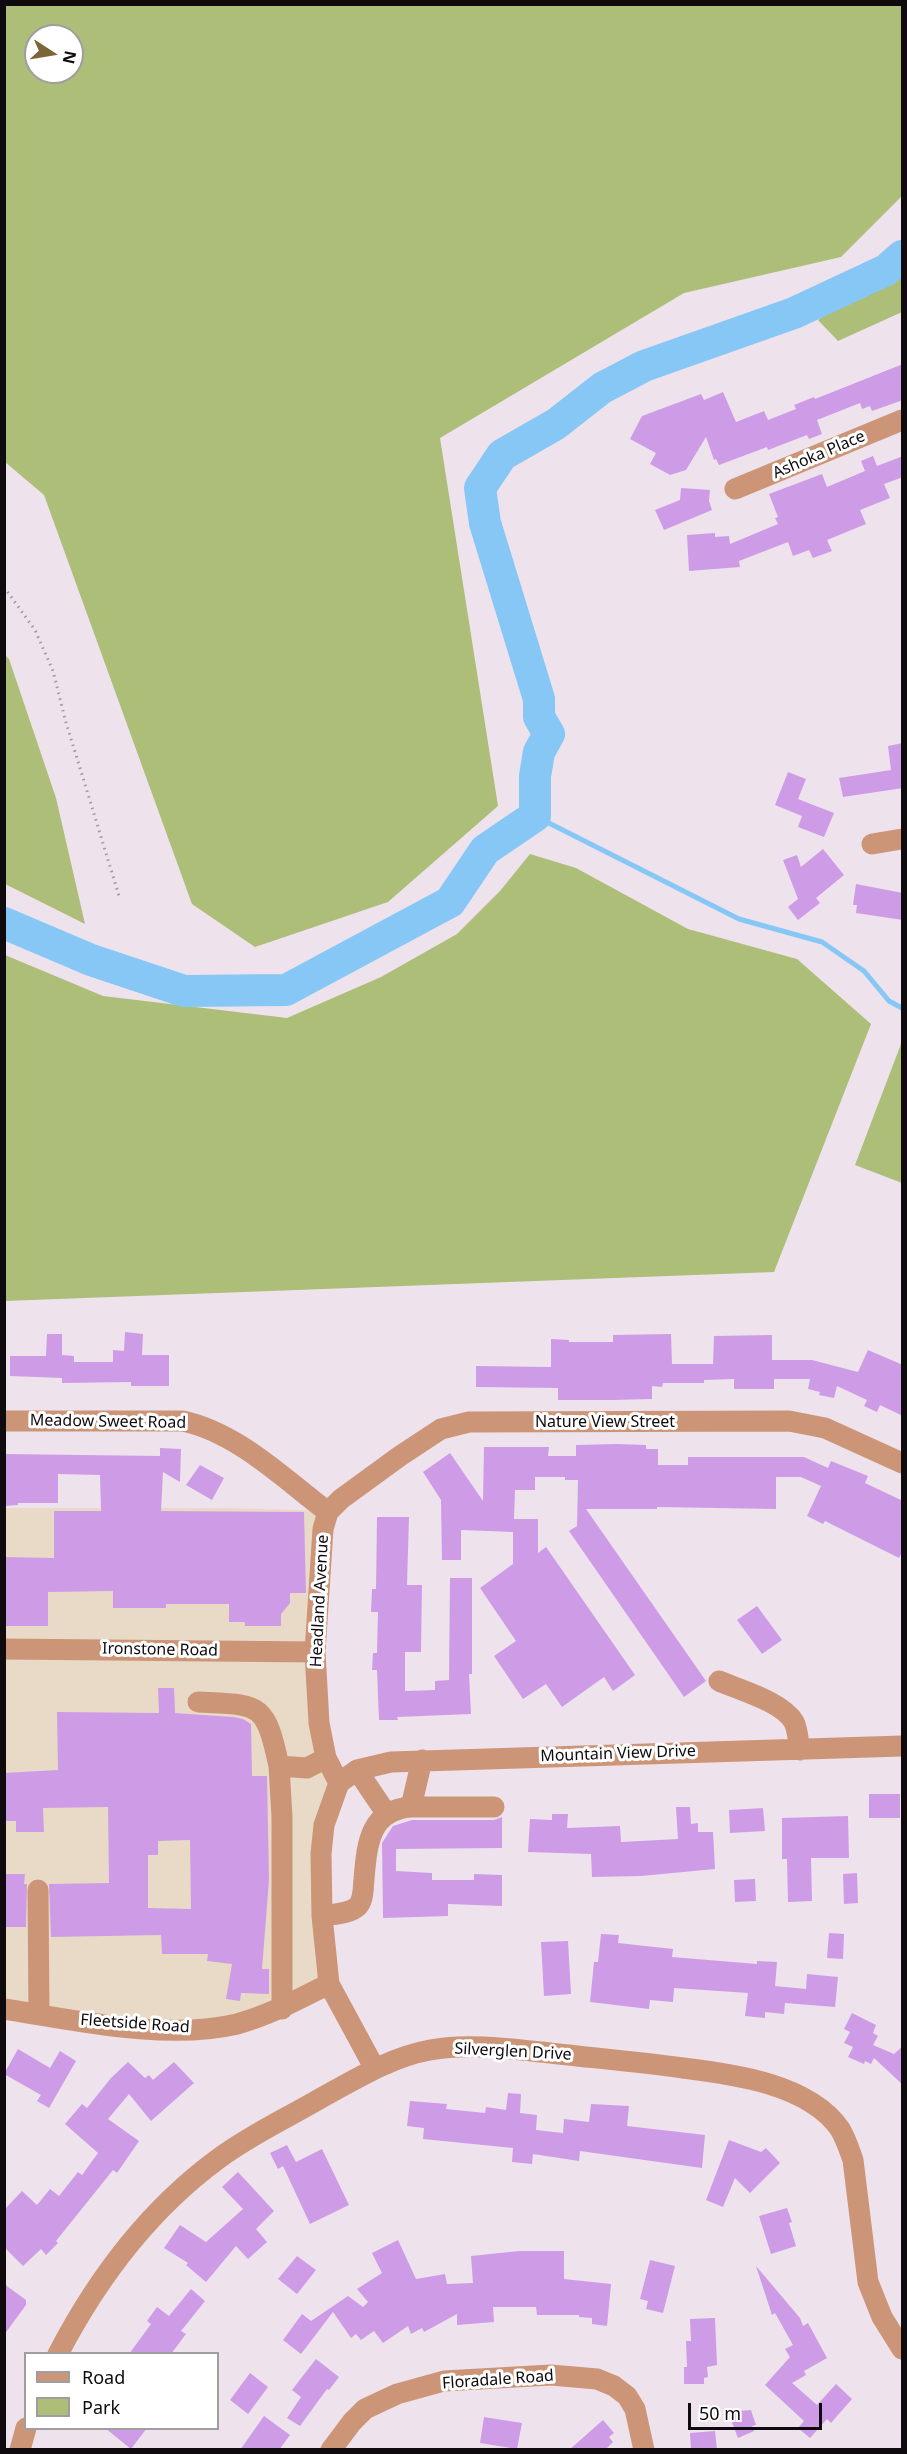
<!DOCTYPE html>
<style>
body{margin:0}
#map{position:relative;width:907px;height:2454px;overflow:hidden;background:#eee2ed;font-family:"Noto Sans",sans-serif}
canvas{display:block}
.frame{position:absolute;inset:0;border:6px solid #0e0a0e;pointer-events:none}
.legend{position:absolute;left:24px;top:2352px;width:195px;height:78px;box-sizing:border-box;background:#fff;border:2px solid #9f9d9f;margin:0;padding:8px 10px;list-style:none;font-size:18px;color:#0e0a0e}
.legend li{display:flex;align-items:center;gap:12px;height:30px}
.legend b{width:30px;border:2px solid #9f9d9f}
.north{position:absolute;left:24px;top:24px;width:60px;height:60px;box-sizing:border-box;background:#fff;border:2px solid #9f9d9f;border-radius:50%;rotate:102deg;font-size:16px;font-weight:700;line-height:24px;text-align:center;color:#0e0a0e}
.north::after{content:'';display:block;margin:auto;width:21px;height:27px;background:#7c6636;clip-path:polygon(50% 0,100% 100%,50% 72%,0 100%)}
.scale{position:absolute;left:688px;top:2403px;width:134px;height:27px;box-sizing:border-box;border:3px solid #0e0a0e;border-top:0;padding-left:8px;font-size:18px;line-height:21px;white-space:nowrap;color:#0e0a0e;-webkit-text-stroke:4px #fff;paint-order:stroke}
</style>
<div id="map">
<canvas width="907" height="2454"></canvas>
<div class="frame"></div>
<ul class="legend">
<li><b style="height:8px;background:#cc9577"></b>Road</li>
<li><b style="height:16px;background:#acbe78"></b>Park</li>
</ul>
<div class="north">N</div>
<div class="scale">50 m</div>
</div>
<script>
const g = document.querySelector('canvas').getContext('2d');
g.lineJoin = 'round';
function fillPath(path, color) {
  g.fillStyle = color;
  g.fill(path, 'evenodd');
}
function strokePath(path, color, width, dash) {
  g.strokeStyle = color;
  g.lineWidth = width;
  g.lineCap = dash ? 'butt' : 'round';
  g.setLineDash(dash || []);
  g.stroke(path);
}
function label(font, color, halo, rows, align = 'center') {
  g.font = font + ' "Noto Sans",sans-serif';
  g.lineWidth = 6;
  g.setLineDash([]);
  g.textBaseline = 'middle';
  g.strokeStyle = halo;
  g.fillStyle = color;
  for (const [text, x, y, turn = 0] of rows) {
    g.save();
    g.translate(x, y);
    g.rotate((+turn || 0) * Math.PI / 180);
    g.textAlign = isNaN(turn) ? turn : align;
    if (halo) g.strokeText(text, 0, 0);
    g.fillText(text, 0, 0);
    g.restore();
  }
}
const commercial = new Path2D(`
 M4,1508H231L328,1511L315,1652L339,1783L324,1825L330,1984L235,2026L5,2010Z`);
const green = new Path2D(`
 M4,5H902V196L841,257L684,293L440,438L498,806L388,902L255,947L192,904L44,495L5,462ZM36,36H72V72H36Z
 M902,260V312L838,341L818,320Z
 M4,654L9,659L56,798L85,924L5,884Z
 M530,854L576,868L688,929L797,959L871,1024L774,1272L5,1301V955L103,996L287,1018L381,977L457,934L500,891Z
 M901,1044H902V1183L855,1165Z`);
const stream = new Path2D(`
 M535,816L739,919L822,942L864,971L889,1001L902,1008`);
const river = new Path2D(`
 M4,923L91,960L184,991L286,990L450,902L485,850L535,816V776L539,752L549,734L539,717V699L485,523L480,488L502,455L556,424L602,388L644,366L794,313L886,270L902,256`);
const building = new Path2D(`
 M903,364V400L872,411L870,406L862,409L860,403L817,420L822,434L809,439L807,435L768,450L767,447L719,465L716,459L714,460L706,437L686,470L670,475L650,464L656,453L630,439L642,416L701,394L704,400L723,392L736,422L764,411L768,420L796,409L794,405L814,397L815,399Z
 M873,456L877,466L903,456V477L884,484L890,498L860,510L866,524L827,540L832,551L813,558L809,550L793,556L788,542L739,561L740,567L689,571L687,535L715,533V537L729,536L730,544L778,524L775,518L778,517L769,494L822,474L827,487L865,471L861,461Z
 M681,488L710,490L709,501L712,510L664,530L655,510L680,500Z
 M903,743V788L843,797L839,778L891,770L888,746Z
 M788,772L806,779L798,799L834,813L824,837L798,827L802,816L775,805Z
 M823,849L844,875L816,898L820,903L798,920L788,907L798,899L783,860L797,855L801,867Z
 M856,884L903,893V920L856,913L857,905H853Z
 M125,1332L143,1334L142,1355H169V1386H131V1382L62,1383V1378L10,1376V1356H46L47,1334H62V1355L74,1356V1362H113V1350L124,1351Z
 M671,1334L672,1364H713L714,1336L772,1335V1360H812L858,1372L868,1350L903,1365V1416L880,1405L877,1412L864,1406L867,1400L837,1386L834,1398L819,1395L820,1392L808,1389L810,1379H774V1389H734V1379L704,1380V1383H663L662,1387L652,1386V1399L613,1400H558V1388L476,1387V1366L551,1367V1339L569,1340V1342H613V1335Z
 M617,1444L646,1445V1449H658V1465H688V1457H804L828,1468L831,1461L868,1476L865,1483L903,1501V1550L899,1558L825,1521L823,1524L807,1516L821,1486L801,1477H776V1509L657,1507V1509H586L706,1681L684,1697L569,1531L577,1526L578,1480H565V1477H535V1490H515L514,1519H538V1553L546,1547L635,1675L613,1691L604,1677L562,1707L546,1684L523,1699L494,1656L516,1641L480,1588L513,1564V1532L461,1530V1560H442L441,1500L423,1472L450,1453L483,1501L484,1447H549L548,1456H576V1445Z
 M160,1448L181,1449L180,1482L163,1472L161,1511L304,1512L306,1593H290V1603L281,1614V1626H245V1622H229V1604H166V1608H113V1591L48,1592V1626H4V1557L54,1558V1511H101L100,1475L58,1474V1503H18V1505L4,1506V1454L160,1456Z
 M200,1465L224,1478L212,1500L186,1485Z
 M377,1517H409L407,1585H422L421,1652H405V1691L435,1690V1681L449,1680L450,1578H472V1674H469L471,1714L397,1717L398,1720H379L377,1670H372L373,1653H377L378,1612H371L372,1589H376Z
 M757,1606L782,1640L762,1654L737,1620Z
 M158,1688H174L175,1713L233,1717L243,1719L251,1724L252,1776H267L269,1880L262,1969H269V1994L241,1993L240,2001L226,1999L232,1964L207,1961L208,1954H162L161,1935L51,1937L49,1884L109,1883L108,1807L43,1808L44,1832H16V1821H4V1773L58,1770L57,1712L159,1713ZM190,1840L191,1909L148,1908V1855H158V1841Z
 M869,1794H900V1818H869Z
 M676,1807H690L691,1824L698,1823V1832H713L715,1869L641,1876L592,1877L591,1854L528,1852L530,1819L552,1820V1814H568L567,1828L620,1826L621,1842L678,1839Z
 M763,1808L765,1831L730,1833L729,1810Z
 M848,1816L849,1858H811L812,1901L788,1902L787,1859H782V1818Z
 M502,1817V1848L396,1849V1871L432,1873V1880H474V1874L502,1875V1906L448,1904V1916L383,1918L382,1843L393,1826L412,1820H494Z
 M857,1873L858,1903L844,1904L843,1874Z
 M4,1874H25L24,1884H27L26,1927H4Z
 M755,1879L756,1901L735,1902L734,1880Z
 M829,1933L844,1934L843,1959L827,1958Z
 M601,1934L619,1935L618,1943L673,1949L672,1957L757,1964V1961L777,1962L775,1986L806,1989L807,1974L838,1977L835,2007L785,2003L784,2014L765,2012V2018L745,2016L748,1993L674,1988L673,2002L650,2000L649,2009L590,2002L594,1962H598Z
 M568,1941L571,1994L544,1996L541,1942Z
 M852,2013L876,2025L873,2033L878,2036L873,2045L894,2054L903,2046V2085L874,2058L871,2064L865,2061L864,2064L848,2057L853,2047L844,2043L850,2032L844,2029Z
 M18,2049L50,2068L60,2051L76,2061L49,2108L37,2101L41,2095L4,2074Z
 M128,2062L145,2078L149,2075L153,2080L174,2062L194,2083L151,2121L129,2094L108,2119L139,2141L117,2173L113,2170L56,2241L58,2243L46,2255L41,2249L23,2266L4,2247V2210L22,2191L37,2205L50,2189L59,2196L78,2172L82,2175L98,2153L65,2124L82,2104L87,2108L111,2078Z
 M508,2093L521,2094L520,2113L537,2115L536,2130L563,2133L564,2119L589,2122L591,2104L629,2106L627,2126L705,2135L702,2168L580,2151L579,2161L533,2154L532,2164L512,2162L513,2148L423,2139L424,2128L407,2126L410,2101L447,2104L446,2109L485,2113L486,2107L506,2110Z
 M729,2140L761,2152L766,2148L780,2163L750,2193L735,2178L723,2207L706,2200Z
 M287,2145L296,2162L322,2149L349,2205L310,2224L283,2166L278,2169L270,2153Z
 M238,2172L274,2211L256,2229L267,2242L248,2259L236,2246L206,2282L186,2265L188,2263L164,2248L180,2225L206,2242L243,2209L222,2187Z
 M787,2208L792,2222L789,2223L796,2246L771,2254L759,2216Z
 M398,2240L416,2279L445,2274L447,2284L473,2283L471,2256L519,2251H564V2279L611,2284L607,2326L592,2324V2318L579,2317V2315H537L536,2307H493L494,2322L457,2325V2314L424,2332L422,2328L411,2334L408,2326L383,2343L374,2331L361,2340L356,2334L351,2338L333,2312L301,2354L283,2340L302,2314L311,2321L348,2296L363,2307L368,2302L357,2289L382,2273L372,2253Z
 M297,2256L316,2270L297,2294L278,2279Z
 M650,2260L675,2266L663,2313L646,2309L648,2301L640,2299Z
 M756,2266L800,2318L803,2326L808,2323L827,2358L804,2371L806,2375L792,2383L817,2405L836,2384L852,2399L831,2423L827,2419L810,2438L798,2428L804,2421L765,2385L790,2357L785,2349L793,2345L775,2313L772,2315Z
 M4,2284L26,2300V2305L4,2335Z
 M191,2289L205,2301L181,2331L186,2334L171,2354H129L151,2324L147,2321L157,2307L169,2316Z
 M715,2318L717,2365L707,2367L708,2377L704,2378V2384H684V2367H687L686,2341H691L690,2319Z
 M316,2359L339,2377L329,2390L327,2389L300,2426L287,2418L301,2397L292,2390Z
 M250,2373L268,2387L248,2414L230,2400Z
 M751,2410L756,2425L752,2426L754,2431L738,2438L728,2412Z
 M264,2416L290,2435L279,2450H240Z
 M484,2417L522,2423L517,2449L480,2443Z
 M603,2420L614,2433L609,2437L613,2442L605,2450H569Z
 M105,2428H147L131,2449Z
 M715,2431L717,2450H691L690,2433Z`);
const path = new Path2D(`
 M4,587L35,630L53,671L65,719L120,899`);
const minor = new Path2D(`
 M735,489L902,420
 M872,844L902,839
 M4,1421H183C238,1433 284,1479 328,1512
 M4,1649L315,1652
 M719,1681C740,1690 783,1702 794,1722C798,1730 798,1741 800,1750
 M198,1702C260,1705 265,1701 279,1766
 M357,1770L386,1813
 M339,1783L357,1770L391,1762L902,1746
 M411,1807L422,1760
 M38,1890L39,2014
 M322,1916C333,1914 350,1914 358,1906C364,1899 363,1887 364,1879C367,1845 369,1810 411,1807H494
 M4,2009C75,2020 167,2041 237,2024C270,2015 299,1999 329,1984
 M282,2009V1817L279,1766L307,1768L326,1758
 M375,2069L329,1984L322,1916L321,1854L324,1825L339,1783L326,1758L319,1723L315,1652L323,1529L328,1512L341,1499L400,1456L441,1429L469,1422L789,1421L825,1428L902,1463
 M58,2354C97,2279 150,2209 218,2159C250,2135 287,2118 321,2098C356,2079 391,2057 430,2050C469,2043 511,2049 550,2053C594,2058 639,2062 683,2068C733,2074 809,2084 840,2129C846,2139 849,2149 853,2160L868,2282L882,2317L902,2349
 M20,2450L26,2428
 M331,2450L352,2422L365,2409L397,2394L444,2381L551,2375L597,2379L614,2386L627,2396L635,2409L644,2450`);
const streetNames = [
 ["Ashoka Place",819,455,-23],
 ["Meadow Sweet Road",108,1422,1],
 ["Nature View Street",605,1422],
 ["Headland Avenue",320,1601,-87],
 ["Ironstone Road",160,1650,1],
 ["Mountain View Drive",618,1754,-2],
 ["Fleetside Road",135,2024,4],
 ["Silverglen Drive",513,2052,3],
 ["Floradale Road",498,2380,-4]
];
fillPath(commercial, '#e9dac7');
fillPath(green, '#acbe78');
strokePath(stream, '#86c7f5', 5);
strokePath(river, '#86c7f5', 32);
fillPath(building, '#ce9ce6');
strokePath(path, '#a299a2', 3, [1.5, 4.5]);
strokePath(minor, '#cc9577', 21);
label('16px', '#0e0a0e', '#fff', streetNames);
</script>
